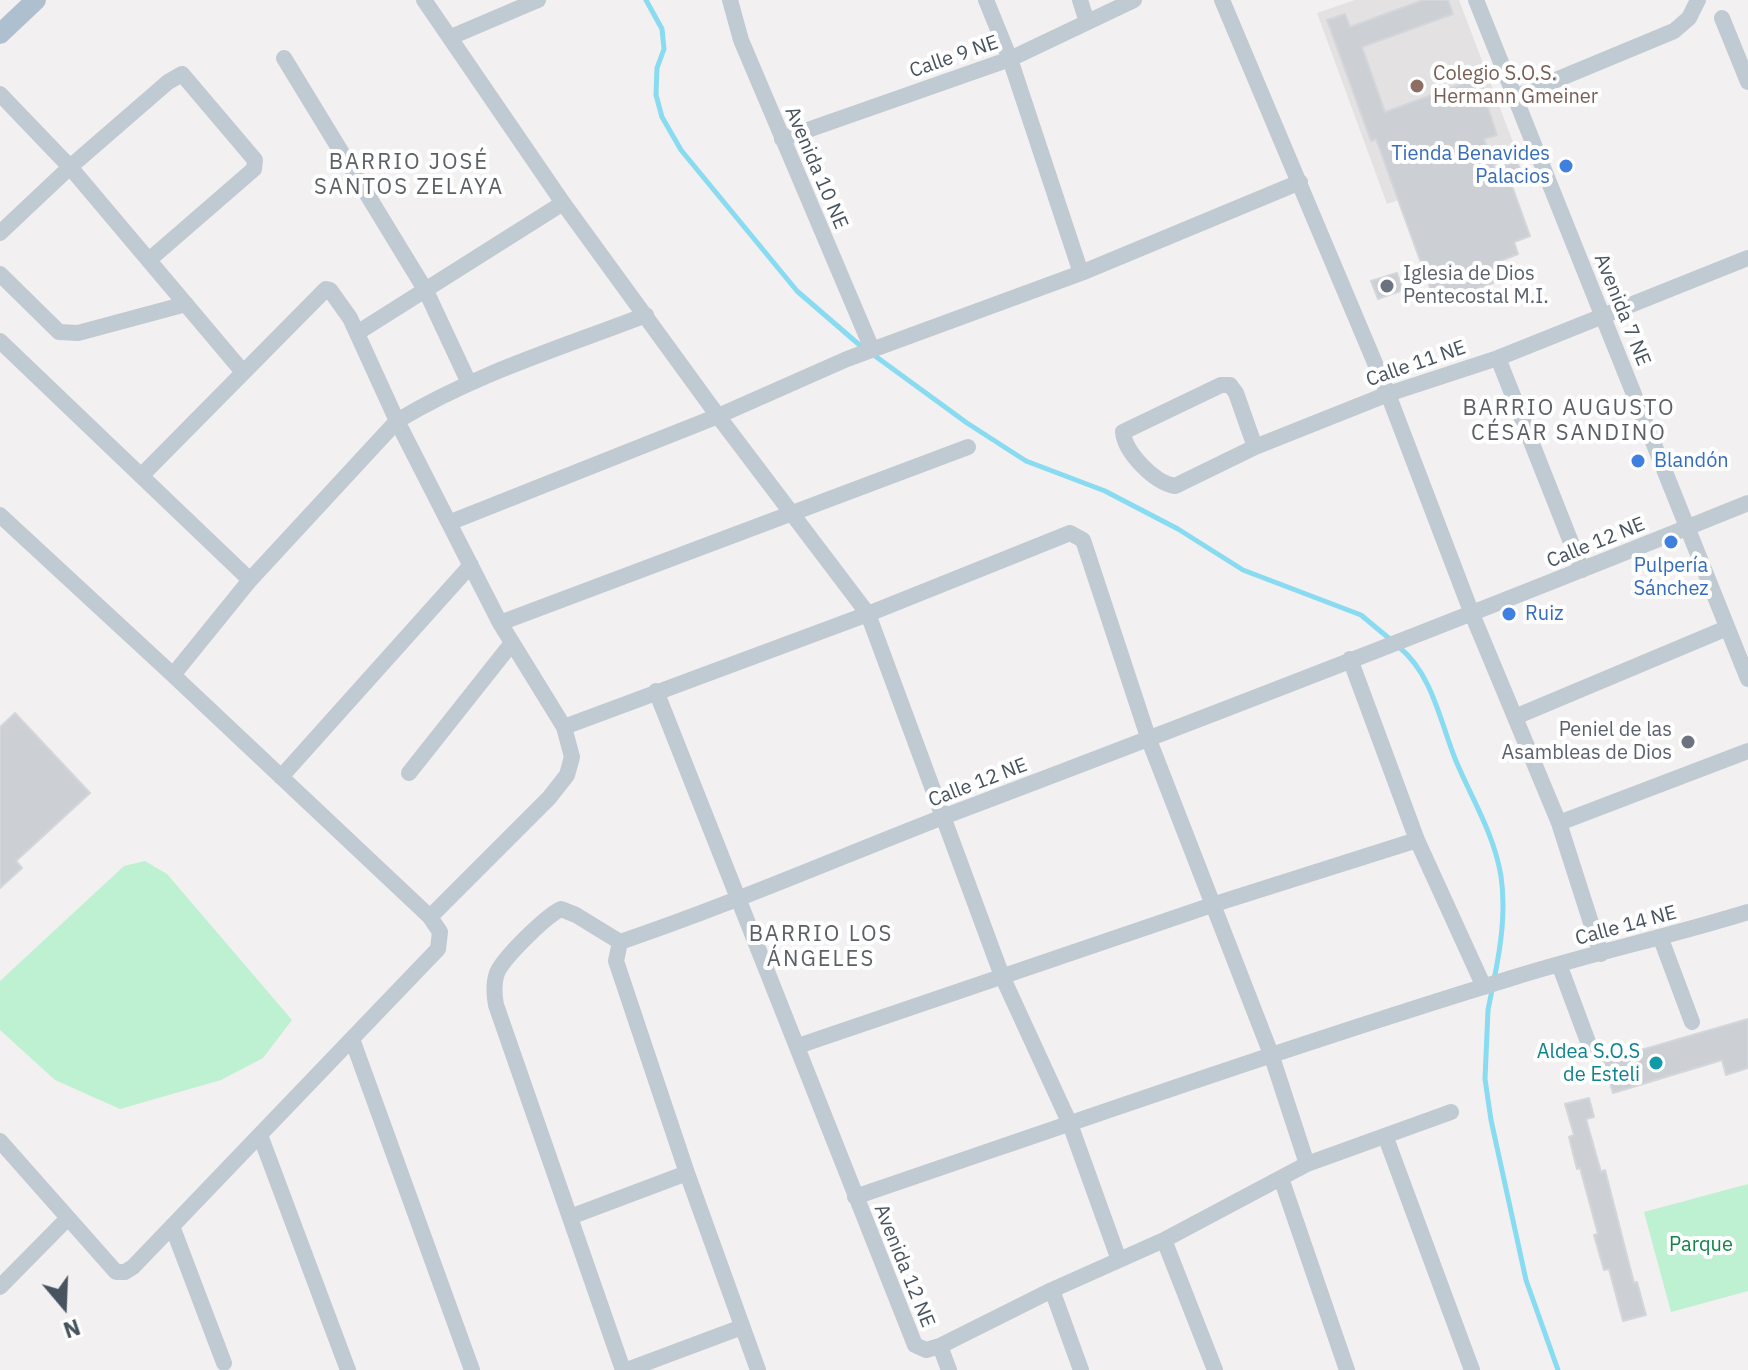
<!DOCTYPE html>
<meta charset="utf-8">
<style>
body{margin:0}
#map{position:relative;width:1748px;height:1370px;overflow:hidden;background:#f2f0f0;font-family:"IBM Plex Sans",sans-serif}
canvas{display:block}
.north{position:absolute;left:24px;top:1266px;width:80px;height:80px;-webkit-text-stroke:6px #fff;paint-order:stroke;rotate:161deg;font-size:22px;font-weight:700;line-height:32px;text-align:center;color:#47535e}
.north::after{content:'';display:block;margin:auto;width:28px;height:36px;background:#47535e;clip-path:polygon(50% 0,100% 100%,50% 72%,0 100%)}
</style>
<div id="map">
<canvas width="1748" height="1370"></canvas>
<div class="north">N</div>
</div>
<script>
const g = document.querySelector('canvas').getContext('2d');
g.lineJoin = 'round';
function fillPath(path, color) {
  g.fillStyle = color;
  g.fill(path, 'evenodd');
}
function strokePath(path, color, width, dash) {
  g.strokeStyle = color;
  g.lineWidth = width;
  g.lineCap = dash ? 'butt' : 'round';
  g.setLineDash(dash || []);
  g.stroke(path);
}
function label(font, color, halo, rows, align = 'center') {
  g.font = font + ' "IBM Plex Sans",sans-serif';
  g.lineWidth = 8;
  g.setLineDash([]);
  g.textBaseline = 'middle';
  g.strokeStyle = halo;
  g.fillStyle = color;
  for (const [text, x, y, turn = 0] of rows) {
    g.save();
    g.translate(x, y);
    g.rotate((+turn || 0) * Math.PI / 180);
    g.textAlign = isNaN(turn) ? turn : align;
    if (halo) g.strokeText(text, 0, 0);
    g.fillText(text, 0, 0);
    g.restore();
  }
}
const education = new Path2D(`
 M1355,0H1459L1519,158L1387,204L1317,13Z`);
const green = new Path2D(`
 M145,861L167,874L292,1020L263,1058L221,1080L120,1109L55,1080L0,1030V981L124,866Z
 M1748,1184V1291L1671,1312L1644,1212Z`);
const stream = new Path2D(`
 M646,0L662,29L664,49L657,68L656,95L662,117L681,150L797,291L863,348
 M871,353L967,423L1026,461L1105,491L1178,529L1243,570L1361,615L1391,640
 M1399,647C1433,675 1440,722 1456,761C1472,799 1494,834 1501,876C1506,911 1501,945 1494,980
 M1492,990L1488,1010L1485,1079L1491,1120L1526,1280L1558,1370`);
const building = new Path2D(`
 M1423,0H1448L1453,14L1362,47L1385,112L1478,78L1497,135L1484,139L1495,169L1517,161L1524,181L1512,186L1530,236L1514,242L1518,254L1495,263L1501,280L1436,304L1376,139L1371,141L1327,20L1345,14L1350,27Z
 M1397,273L1403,290L1378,299L1371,281Z
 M15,713L90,793L16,861L22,868L0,888V727Z
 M1748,1019V1068L1726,1075L1722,1060L1613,1093L1603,1061Z
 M1589,1098L1594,1117L1586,1119L1601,1172L1605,1170L1634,1283L1637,1282L1646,1315L1623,1321L1609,1269L1604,1270L1594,1235L1598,1234L1580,1168L1577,1169L1569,1137L1574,1135L1565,1104Z`);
const minor = new Path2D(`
 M424,0L563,203L718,416L868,614L1002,976L1070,1124L1119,1260
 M730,0L741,40L872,349
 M986,0L1010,59L1081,273
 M1080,0L1087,22
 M1222,0L1388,394L1472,614L1559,823L1601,954
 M1476,0L1748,679
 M1722,18L1748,82
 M451,37L538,0
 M284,58L426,291L469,383
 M0,94L70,167L243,372
 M1515,97L1674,31L1689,18L1698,0
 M782,139L1010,59L1134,0
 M0,233L70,167L168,82L182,74L255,160L254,169L149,260
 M0,274L59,332L78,333L186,304
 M357,333L563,203
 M0,341L250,580
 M1498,358L1582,570
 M1255,447L1236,393L1230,385H1221L1123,432C1125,453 1155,483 1175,486L1255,447L1388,394L1498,358L1748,258
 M141,476L323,292L326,289L330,290L350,318L397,421L500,623L564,727L572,757L567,775L549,798L430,917
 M0,515L173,675
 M451,522L718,416L847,359L1081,273L1300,182
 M500,623L968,447
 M1350,659L1417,840L1484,987
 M656,691L915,1345L926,1350L940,1346L1052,1290L1164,1240L1307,1164L1451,1112
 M1515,717L1727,628
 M564,727L868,614L1070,533L1083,540L1149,740L1271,1054L1307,1164
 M409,773L512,643
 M281,777L471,565
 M1559,823L1748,751
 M1661,939L1692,1022
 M620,942C729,905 835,859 943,817C1212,715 1481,611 1748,503
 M620,942L576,915L561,909C546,916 503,958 497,973C493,984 494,994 496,1005L623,1370
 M620,942L616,961L687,1173L758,1370
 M1559,964L1591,1050
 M352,1039L472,1370
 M798,1046L1215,904L1417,840
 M260,1135L348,1370
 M1386,1138L1472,1370
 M0,1141L116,1272H125L133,1267L438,949L440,932L430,917L173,675L250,580L397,421C474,374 563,347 646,315
 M1281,1178L1347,1370
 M855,1197C1075,1122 1293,1045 1515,977C1592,953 1671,936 1748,912
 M570,1217L687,1173
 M172,1226L224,1363
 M1164,1240L1215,1370
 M0,1287L67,1219
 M1052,1290L1081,1370
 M940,1346L949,1370
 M627,1370L742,1327`);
const major = new Path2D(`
 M0,34L36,0`);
const markers = [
 [1417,86,8,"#8d6e63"],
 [1566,166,8,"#3f7fe0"],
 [1387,286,8,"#6b7280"],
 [1638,461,8,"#3f7fe0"],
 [1671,542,8,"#3f7fe0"],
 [1509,614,8,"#3f7fe0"],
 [1688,742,8,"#6b7280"],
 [1656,1063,8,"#0f9aa8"]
];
const streetNames = [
 ["Calle 9 NE",954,57,-19],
 ["Avenida 10 NE",816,168,67],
 ["Avenida 7 NE",1622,310,68],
 ["Calle 11 NE",1416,364,-19],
 ["Calle 12 NE",1596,543,-22],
 ["Calle 12 NE",978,783,-21],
 ["Calle 14 NE",1626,926,-15],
 ["Avenida 12 NE",904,1266,68]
];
const educationNames = [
 ["Colegio S.O.S.",1433,74],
 ["Hermann Gmeiner",1433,97]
];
const shopNames = [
 ["Tienda Benavides",1550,154,"right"],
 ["Palacios",1550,177,"right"],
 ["Blandón",1654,461],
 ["Pulpería",1671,566,"center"],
 ["Sánchez",1671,589,"center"],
 ["Ruiz",1525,614]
];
const worshipNames = [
 ["Iglesia de Dios",1403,274],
 ["Pentecostal M.I.",1403,297],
 ["Peniel de las",1672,730,"right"],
 ["Asambleas de Dios",1672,753,"right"]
];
const cultureNames = [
 ["Aldea S.O.S",1640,1052],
 ["de Esteli",1640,1075]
];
const parkNames = [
 ["Parque",1701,1245]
];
const neighbourhoodNames = [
 ["BARRIO JOSÉ",409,163],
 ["SANTOS ZELAYA",409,188],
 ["BARRIO AUGUSTO",1569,409],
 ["CÉSAR SANDINO",1569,434],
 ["BARRIO LOS",821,935],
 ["ÁNGELES",821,960]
];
fillPath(education, '#e3e1e2');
fillPath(green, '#bdf1d1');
strokePath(stream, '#88dbf0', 5);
fillPath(building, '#cccfd4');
strokePath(building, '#d3d6db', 2);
strokePath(minor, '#c0cad2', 16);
strokePath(major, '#aebfd0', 20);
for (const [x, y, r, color] of markers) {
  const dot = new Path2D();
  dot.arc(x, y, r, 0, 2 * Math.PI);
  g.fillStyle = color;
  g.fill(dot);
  strokePath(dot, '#fff', 3);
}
label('20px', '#47535e', '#fff', streetNames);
label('20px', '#785e54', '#fff', educationNames, 'left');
label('20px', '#366cbe', '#fff', shopNames, 'left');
label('20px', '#5b616d', '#fff', worshipNames, 'left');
label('20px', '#0d838f', '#fff', cultureNames, 'right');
label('20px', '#13844a', '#fff', parkNames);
g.letterSpacing = '2px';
label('22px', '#5c6065', '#fff', neighbourhoodNames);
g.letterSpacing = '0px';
</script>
